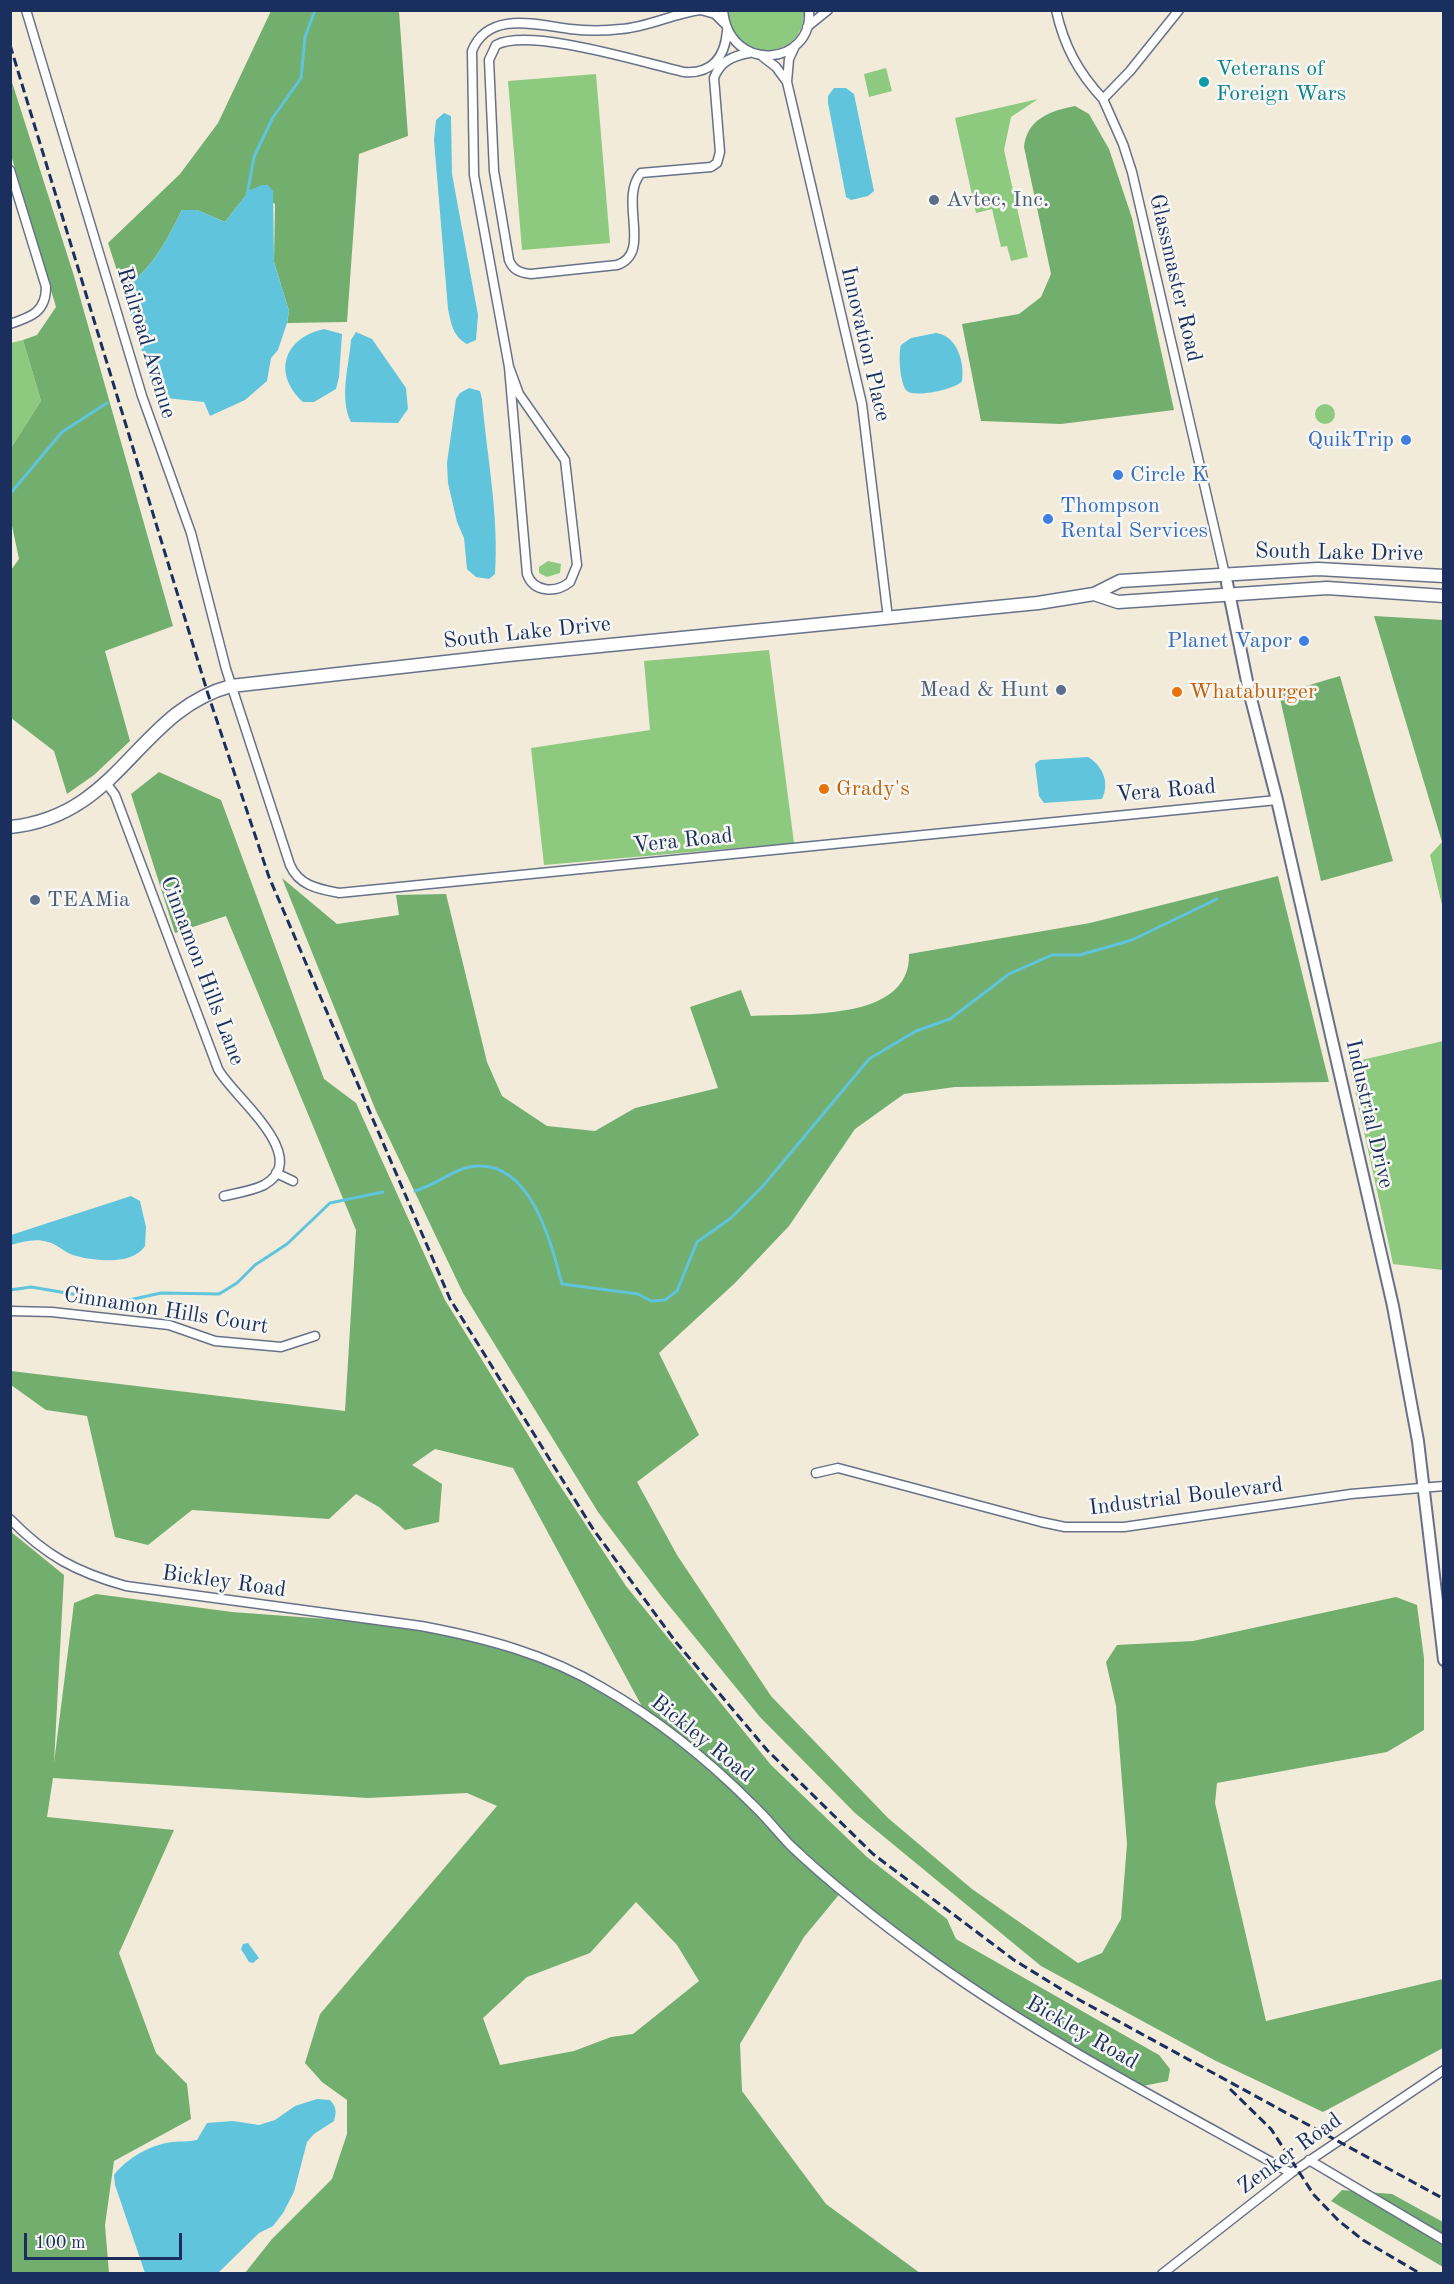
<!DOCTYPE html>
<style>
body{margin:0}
#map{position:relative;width:1454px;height:2284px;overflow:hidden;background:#f3ebda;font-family:"Old Standard TT",serif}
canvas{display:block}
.frame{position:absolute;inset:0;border:12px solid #1b2f5e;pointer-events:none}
.scale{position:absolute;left:24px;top:2233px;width:158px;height:27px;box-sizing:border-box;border:3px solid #1b2f5e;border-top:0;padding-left:8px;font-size:18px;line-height:21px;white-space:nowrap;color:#1b2f5e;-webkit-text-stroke:4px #f6f6f2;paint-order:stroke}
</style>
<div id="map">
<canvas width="1454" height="2284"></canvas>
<div class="frame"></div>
<div class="scale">100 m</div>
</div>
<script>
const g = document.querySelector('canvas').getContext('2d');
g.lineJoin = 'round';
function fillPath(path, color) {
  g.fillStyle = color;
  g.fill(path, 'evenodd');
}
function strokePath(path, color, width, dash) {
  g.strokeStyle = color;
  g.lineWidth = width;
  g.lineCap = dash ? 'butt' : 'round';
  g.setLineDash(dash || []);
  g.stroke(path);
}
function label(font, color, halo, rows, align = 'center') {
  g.font = font + ' "Old Standard TT",serif';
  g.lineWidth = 5;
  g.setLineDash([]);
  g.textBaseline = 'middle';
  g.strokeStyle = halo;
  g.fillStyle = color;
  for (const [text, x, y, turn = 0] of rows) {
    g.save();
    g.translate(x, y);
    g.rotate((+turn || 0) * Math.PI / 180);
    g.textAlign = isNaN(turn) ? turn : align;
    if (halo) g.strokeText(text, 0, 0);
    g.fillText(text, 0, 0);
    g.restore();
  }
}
const green = new Path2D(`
 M804,10C805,66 724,63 728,11Z
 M886,68L892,91L869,97L864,74Z
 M596,74L610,243L522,250L508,81Z
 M1038,99L1011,117L1004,150L1028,257L1011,261L1007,246L1001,247L992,209L976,213L955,118Z
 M23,340L41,401L11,448V343Z
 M1315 414a10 10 0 1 1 20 0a10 10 0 1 1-20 0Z
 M548,561L561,564L560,573L547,577L539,573V567Z
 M769,650L794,843L544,865L531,748L650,730L644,661Z
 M1442,842L1444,846L1443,909L1430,855Z
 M1443,1041H1444L1443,1270L1393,1264L1349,1063Z`);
const forest = new Path2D(`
 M271,11H399L408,136L359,154L347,322L287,323L289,311L274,262L275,204L250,190L225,222L197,210H182C165,243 154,267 123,289L108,243L180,174L218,123Z
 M10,76L74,276L173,626L105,651L130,741L94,775L67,794L54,751L11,718V570L19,559L11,521V448L41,401L23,340L37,335L56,307L11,155Z
 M1075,106L1089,114L1109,149L1132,218L1174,410L1061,424L981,421L962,324L1019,314L1041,297L1051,274L1024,147C1027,119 1050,111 1075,106Z
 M1374,616L1443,620V842H1442Z
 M1340,676L1393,861L1321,881L1279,694Z
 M159,772L221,800L324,1079L356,1103L445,1300L551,1472L626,1586L771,1765L867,1857L947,1919L956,1939L1159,2055L1170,2069L1168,2081L1138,2087L984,1997L842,1891L804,1937L740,2044L742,2091L826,2204L920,2273H245L272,2239L332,2179L347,2134V2100L322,2082L305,2063L320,2014L497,1806L467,1793L368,1798L53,1778L47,1817L174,1830L119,1953L156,2053L187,2084L191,2119L114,2161L105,2225L109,2273H11L10,1531L64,1575L54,1763L74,1603L96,1594L232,1612L421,1626L542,1658L646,1714L513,1468L435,1449L412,1465L442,1484L439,1522L405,1530L379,1507L356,1494L329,1519L192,1510L148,1545L115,1537L87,1416L46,1410L11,1385V1371L345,1411L356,1230L226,916L175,933L131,794ZM636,1902L677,1945L699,1981L633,2034L611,2037L574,2051L500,2065L483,2018L527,1977L590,1953Z
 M1278,876L1329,1082L955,1087L904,1094L855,1129L789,1226L735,1283L659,1353L699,1435L637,1482L677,1555L771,1696L888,1818L972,1889L1078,1963L1102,1953L1121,1919L1127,1844L1116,1706L1106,1662L1117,1645L1193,1641L1396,1597L1417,1605L1424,1658V1730L1387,1752L1217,1783L1215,1803L1266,2021L1443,1979V2048L1323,2112L1216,2061L1041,1966L855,1813L760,1717L662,1597L598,1512L463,1293L376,1111L282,878L337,924L399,915L396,895L446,894L487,1062L502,1096L547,1126L595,1131L635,1108L718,1088L690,1007L741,990L751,1016C798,1013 911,1023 909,954L1090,923Z
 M1342,2190L1392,2194L1443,2222V2267L1331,2201Z`);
const water = new Path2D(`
 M834,88H846L854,94L874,191L868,196L851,200L846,197L828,103V96Z
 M444,113L451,116L452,174L478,315L476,340L467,344C453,337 451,323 448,309L434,140L436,120Z
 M262,185H268L273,191L274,262L289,311L287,323L278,350L271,358L267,381L245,400L210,416L204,402L156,397L123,289C154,267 165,243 182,210H197L225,222L250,190Z
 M324,329L342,334L339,377L336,389L314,402H303C272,373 284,338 324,329Z
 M356,332L372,339L406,388L408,409L398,423L351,422C339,398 349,366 351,340Z
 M936,333C957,335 965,363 962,381C957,389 915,398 907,391C900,385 898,353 901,345L911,338Z
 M469,388L480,391L482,399C487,457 499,515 495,574L489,579L476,577L467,569L464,538L457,522L448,483L447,463L456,399L460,393Z
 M1088,757C1103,766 1110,783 1102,799L1044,803L1039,796L1035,764L1040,760Z
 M131,1196L140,1201L146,1227L145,1246C132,1266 93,1261 73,1255C64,1252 57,1244 48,1242C35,1238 23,1242 11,1245V1235Z
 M248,1943L259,1958L253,1963L249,1962L241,1949L243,1944Z
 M317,2099L330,2100C336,2107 337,2111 334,2121L314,2134L307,2142L294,2192L283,2213L273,2226L259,2233L218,2273H145L115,2185L114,2175C127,2158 150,2145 172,2142C181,2141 188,2142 197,2140L207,2123L233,2121L259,2125L275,2120L295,2106Z`);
const stream = new Path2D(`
 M247,195L254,157L272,119L301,78L305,37L315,10
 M10,494L62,432L107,403
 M415,1191C437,1185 456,1166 479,1166C532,1165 551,1243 562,1284L638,1294L651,1301L665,1300L677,1291L697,1242L731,1218L763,1186L869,1059L916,1031L950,1019L1009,974L1052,955H1080L1132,940L1217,899
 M10,1290L31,1287L120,1302L161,1293L219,1294L237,1283L255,1265L287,1244L330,1203L383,1192`);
const minor = new Path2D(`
 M26,10L142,396L191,533L226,669L290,865C299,886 319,889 339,893L1277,800
 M701,10L715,14L724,23
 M723,10C729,75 814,66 809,10
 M1056,10C1064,46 1078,72 1103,99
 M1179,10L1130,71L1103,99L1123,144L1132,172L1226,579
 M807,27L828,10
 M727,31C725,58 711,74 684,72C644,63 530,27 496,45L489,60L494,171L509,260C513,270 520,273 531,274L617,265C653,253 618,200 641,173L711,167L717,163L720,152L714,78C720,61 733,56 749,53
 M795,46L789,59L787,82L862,404L888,618
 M763,57L776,67L787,82
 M10,170L46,287C46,312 31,317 10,324
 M509,367L519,394L565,460L577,565L570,582C556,593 534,593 527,574L509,367L474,175L472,51C488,10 538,25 570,29C587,31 604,31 621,29C649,27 674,13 701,10
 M107,784L115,795L218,1069C231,1095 314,1157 264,1185C252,1191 237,1193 224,1196
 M276,1173L293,1181
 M10,1311L52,1312L169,1325L215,1341L281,1347L315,1336
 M816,1473L838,1468L1041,1522L1065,1527H1124L1351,1494L1444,1486
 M10,1519C46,1556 76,1572 126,1586L421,1626C485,1638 547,1654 603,1688C657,1719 707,1759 751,1803C765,1816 777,1831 790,1845C835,1888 886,1927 936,1963C1048,2043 1172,2106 1291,2173
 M1309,2160L1444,2240
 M1162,2274L1291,2173L1444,2070`);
const tertiary = new Path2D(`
 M1227,583L1249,691L1277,800L1393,1306L1418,1441L1444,1660`);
const secondary = new Path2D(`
 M1094,594L1118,602L1327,588L1444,596
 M10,827C121,816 137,711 231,686L508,655L1038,603L1094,594L1120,581L1318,569L1444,576`);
const rail = new Path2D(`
 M10,45L208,694L269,877L450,1299L593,1529L675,1641L767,1750L873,1854L1014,1960L1074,1997L1444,2199
 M1230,2089L1271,2129L1314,2195L1339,2221L1363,2240L1421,2274`);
const markers = [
 [1204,82,6,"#0f9aa8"],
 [934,200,6,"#5c6f8a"],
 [1406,440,6,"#3f7fe0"],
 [1118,475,6,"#3f7fe0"],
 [1048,519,6,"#3f7fe0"],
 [1304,641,6,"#3f7fe0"],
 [1061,690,6,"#5c6f8a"],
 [1177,692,6,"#e8710a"],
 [824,789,6,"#e8710a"],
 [35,900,6,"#5c6f8a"]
];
const cultureNames = [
 ["Veterans of",1216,69],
 ["Foreign Wars",1216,94]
];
const serviceNames = [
 ["Avtec, Inc.",946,200],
 ["Mead & Hunt",1049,690,"right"],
 ["TEAMia",47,900]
];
const streetNames = [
 ["Glassmaster Road",1175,278,77],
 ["Railroad Avenue",146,343,73],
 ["Innovation Place",865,344,77],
 ["South Lake Drive",1339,553,1],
 ["South Lake Drive",527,633,-6],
 ["Vera Road",1166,791,-5],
 ["Vera Road",683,841,-6],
 ["Cinnamon Hills Lane",202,971,69],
 ["Industrial Drive",1369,1114,77],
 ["Cinnamon Hills Court",166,1311,9],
 ["Industrial Boulevard",1186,1497,-7],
 ["Bickley Road",224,1582,8],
 ["Bickley Road",702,1739,39],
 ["Bickley Road",1082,2033,30],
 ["Zenker Road",1290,2154,-36]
];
const shopNames = [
 ["QuikTrip",1394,440],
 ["Circle K",1130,475,"left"],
 ["Thompson",1060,506,"left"],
 ["Rental Services",1060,531,"left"],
 ["Planet Vapor",1292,641]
];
const foodNames = [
 ["Whataburger",1189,692],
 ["Grady's",836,789]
];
fillPath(green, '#8dca7f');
fillPath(forest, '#72ae6e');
fillPath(water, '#5fc4dc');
strokePath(stream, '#5fc4dc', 3);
strokePath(minor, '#677189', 11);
strokePath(tertiary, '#677189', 14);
strokePath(secondary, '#677189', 15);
strokePath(minor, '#fff', 8);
strokePath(tertiary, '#fff', 10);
strokePath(secondary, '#fff', 12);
strokePath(rail, '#1b2f5e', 3, [9, 4.5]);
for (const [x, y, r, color] of markers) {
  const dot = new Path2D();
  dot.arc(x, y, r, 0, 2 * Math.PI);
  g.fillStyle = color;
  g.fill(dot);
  strokePath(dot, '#f6f6f2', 2);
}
label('22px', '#0d838f', '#f6f6f2', cultureNames, 'left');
label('22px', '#4e5e75', '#f6f6f2', serviceNames, 'left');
label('22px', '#1b2f5e', '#f6f6f2', streetNames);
label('22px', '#366cbe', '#f6f6f2', shopNames, 'right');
label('22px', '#c56008', '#f6f6f2', foodNames, 'left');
</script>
